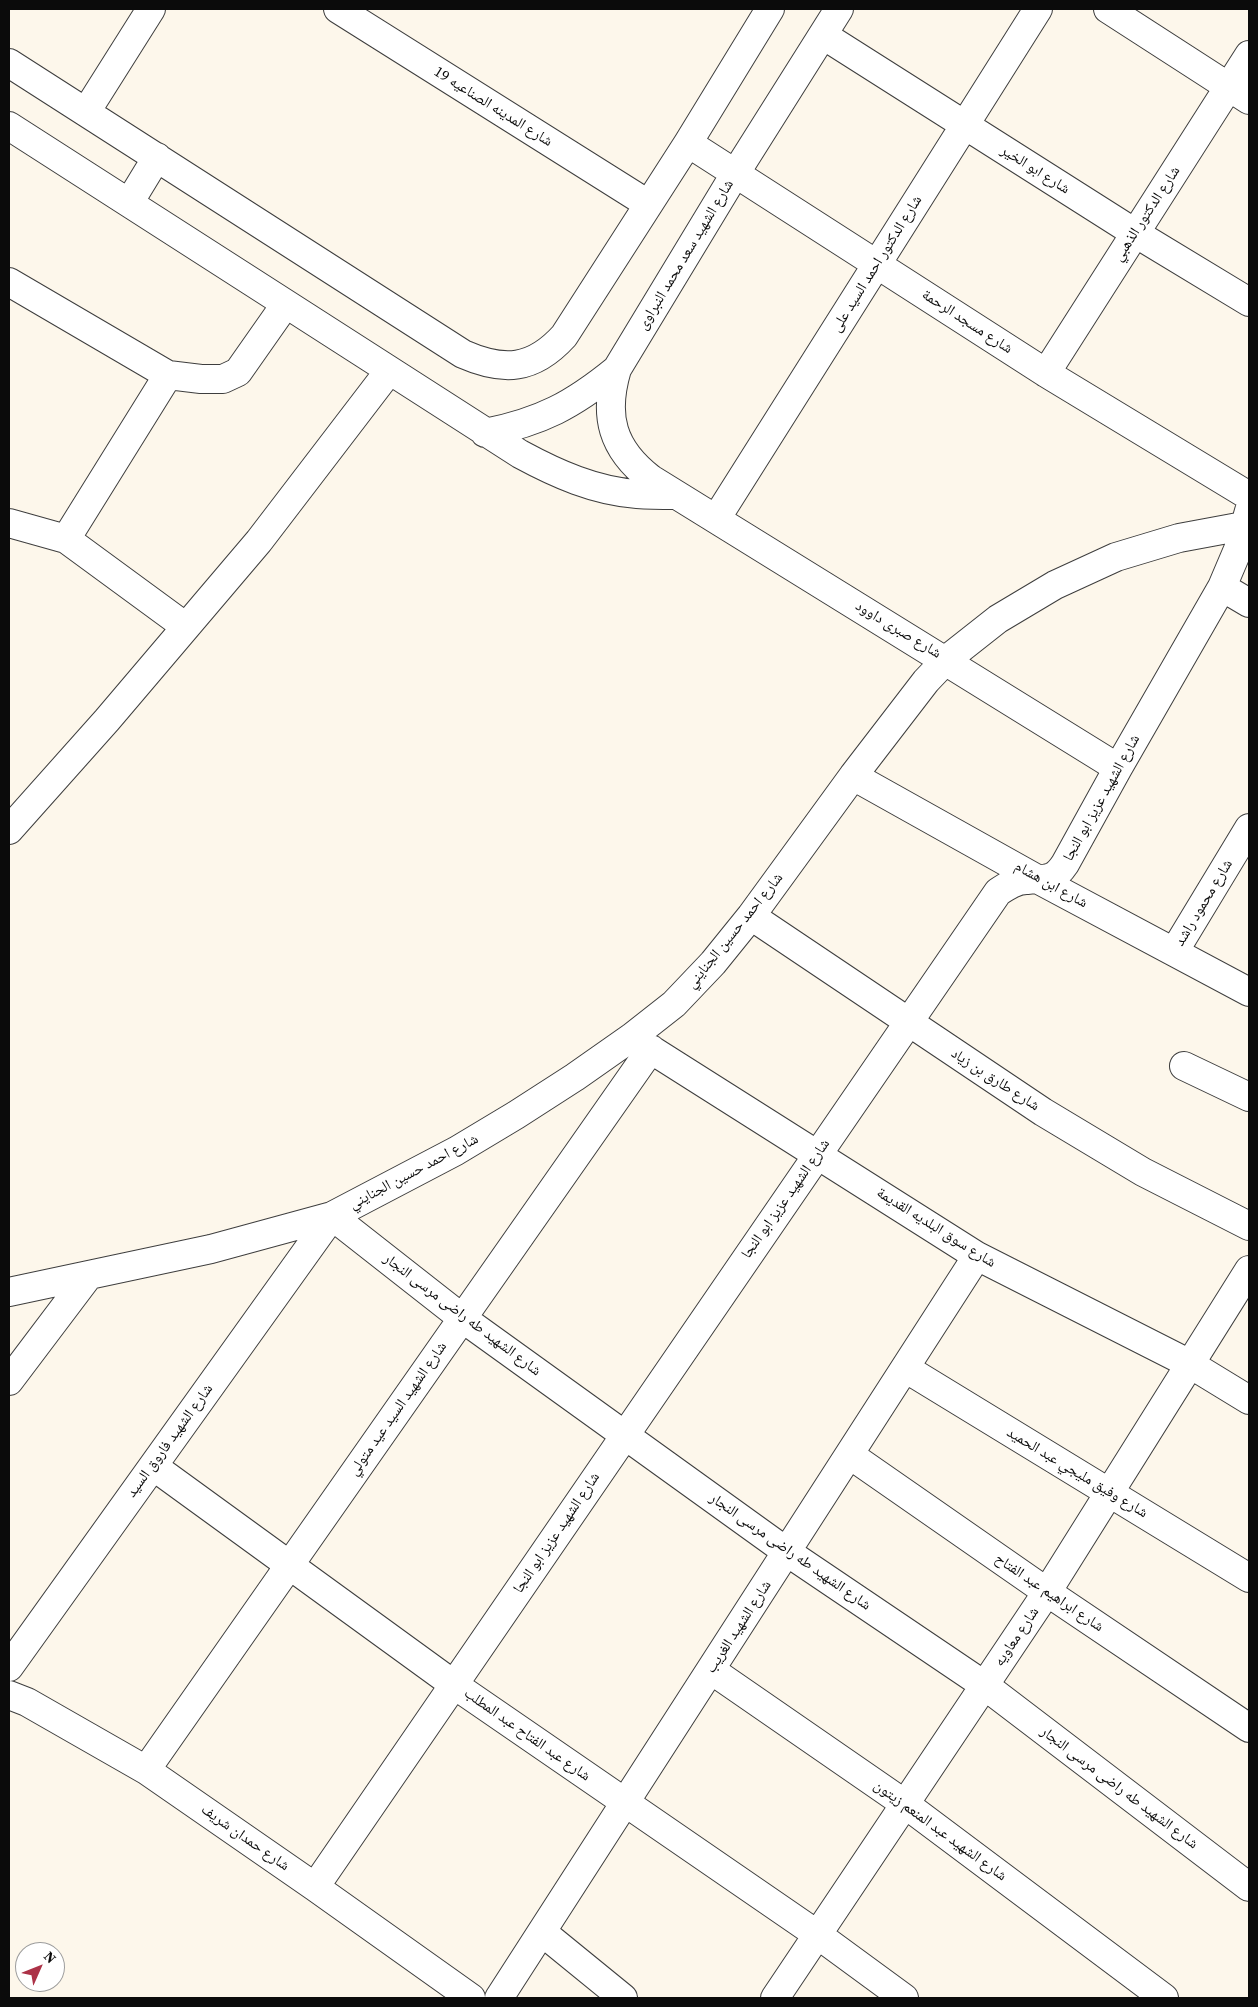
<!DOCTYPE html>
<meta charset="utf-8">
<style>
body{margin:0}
#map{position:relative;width:1258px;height:2007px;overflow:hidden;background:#fdf7eb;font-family:"Source Serif 4",serif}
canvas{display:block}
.frame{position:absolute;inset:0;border:10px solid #0b0b0b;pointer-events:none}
.north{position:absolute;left:15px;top:1942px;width:50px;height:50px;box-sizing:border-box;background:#fff;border:1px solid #9d9d9d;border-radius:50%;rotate:46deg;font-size:14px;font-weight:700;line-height:20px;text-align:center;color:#0b0b0b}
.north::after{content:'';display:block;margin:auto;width:18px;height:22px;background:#ac3247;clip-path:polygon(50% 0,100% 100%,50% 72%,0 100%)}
</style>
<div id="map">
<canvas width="1258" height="2007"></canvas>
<div class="frame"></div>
<div class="north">N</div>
</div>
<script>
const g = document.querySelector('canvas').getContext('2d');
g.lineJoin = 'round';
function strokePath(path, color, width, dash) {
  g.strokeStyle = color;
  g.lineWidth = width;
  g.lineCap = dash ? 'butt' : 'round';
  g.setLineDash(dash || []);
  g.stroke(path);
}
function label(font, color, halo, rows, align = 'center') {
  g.font = font + ' "Source Serif 4","Noto Naskh Arabic",serif';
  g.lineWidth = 5;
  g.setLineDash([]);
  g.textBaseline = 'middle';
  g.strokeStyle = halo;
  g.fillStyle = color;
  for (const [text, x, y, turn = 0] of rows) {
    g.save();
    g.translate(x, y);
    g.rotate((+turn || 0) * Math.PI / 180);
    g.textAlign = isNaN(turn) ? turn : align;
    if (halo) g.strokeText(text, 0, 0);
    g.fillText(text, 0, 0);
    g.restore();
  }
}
const street = new Path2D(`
 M338,9L648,204
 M839,9L735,174L617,369C603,416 612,449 651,479L1118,768
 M1108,9L1249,100
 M823,35L1135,233L1249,302
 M9,63L463,354C504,372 533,370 564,336L688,143L770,9
 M86,112L151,9
 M9,126L520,454C557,474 595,491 637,494C650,495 663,495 676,495
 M688,143L1046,373L1249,496
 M129,203L157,157
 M9,282L168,375L201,379H223L238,372L285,305
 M1046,373L1249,55
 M168,375L66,539L186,627
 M485,433C541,422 573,405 617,369
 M716,519L1038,9
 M9,523L66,539
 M1222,587L1249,603
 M853,776L1039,880L1249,992
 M9,830L107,720L259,541L389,371
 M751,916L1043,1112L1143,1172L1249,1226
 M1174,952L1249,828
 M636,1040L977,1256L1190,1364L1249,1400
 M1184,1066L1249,1097
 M9,1292L211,1249L332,1216L456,1151L516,1115L575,1077L632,1037L674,1004L713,963L751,916L853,776L926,681L946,660L998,619L1055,585L1116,557L1179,538L1249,525
 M905,1368L1249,1578
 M9,1381L89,1275
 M850,1455L1047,1592L1249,1728
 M153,1466L453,1684L818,1935L904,1998
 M9,1667L332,1216L462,1318L787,1552L984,1685L1249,1887
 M711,1670L905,1804L1164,1998
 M9,1695L27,1702L146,1770L315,1887L471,1998
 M146,1770L651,1049
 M315,1887L998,892C1007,886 1016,880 1027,880C1046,878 1053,882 1065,864L1118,768L1222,587L1239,547L1249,511
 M542,1932L623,1998
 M499,1998L977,1256
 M775,1998L1047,1592L1249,1270`);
const streetNames = [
 ["شارع المدينه الصناعيه 19",493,107,32],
 ["شارع ابو الخير",1035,170,32],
 ["شارع الدكتور الذهبي",1147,214,-57],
 ["شارع الشهيد سعد محمد النبراوى",686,255,-59],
 ["شارع الدكتور احمد السيد على",877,264,-58],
 ["شارع مسجد الرحمة",967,322,33],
 ["شارع صبرى داوود",898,630,31],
 ["شارع الشهيد عزيز ابو النجا",1102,798,-61],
 ["شارع ابن هشام",1051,885,29],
 ["شارع محمود راشد",1204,903,-59],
 ["شارع احمد حسين الجنايني",735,931,-51],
 ["شارع طارق بن زياد",995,1080,33],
 ["شارع احمد حسين الجنايني",414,1172,-28],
 ["شارع الشهيد عزيز ابو النجا",786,1199,-55],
 ["شارع سوق البلديه القديمة",936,1228,32],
 ["شارع الشهيد طه راضى مرسى النجار",462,1315,37],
 ["شارع الشهيد السيد عيد متولي",398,1409,-55],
 ["شارع الشهيد فاروق السيد",170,1441,-54],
 ["شارع وفيق مليجي عبد الحميد",1077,1473,31],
 ["شارع الشهيد عزيز ابو النجا",557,1533,-56],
 ["شارع الشهيد طه راضى مرسى النجار",790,1552,35],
 ["شارع ابراهيم عبد الفتاح",1049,1593,34],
 ["شارع الشهيد الغريب",739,1627,-57],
 ["شارع معاويه",1017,1637,-56],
 ["شارع عبد الفتاح عبد المطلب",527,1735,35],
 ["شارع الشهيد طه راضى مرسى النجار",1119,1788,37],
 ["شارع الشهيد عبد المنعم زيتون",940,1831,36],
 ["شارع حمدان شريف",245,1838,35]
];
strokePath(street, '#3e3e3e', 30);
strokePath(street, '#fff', 28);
label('15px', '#0b0b0b', '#fff', streetNames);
</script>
